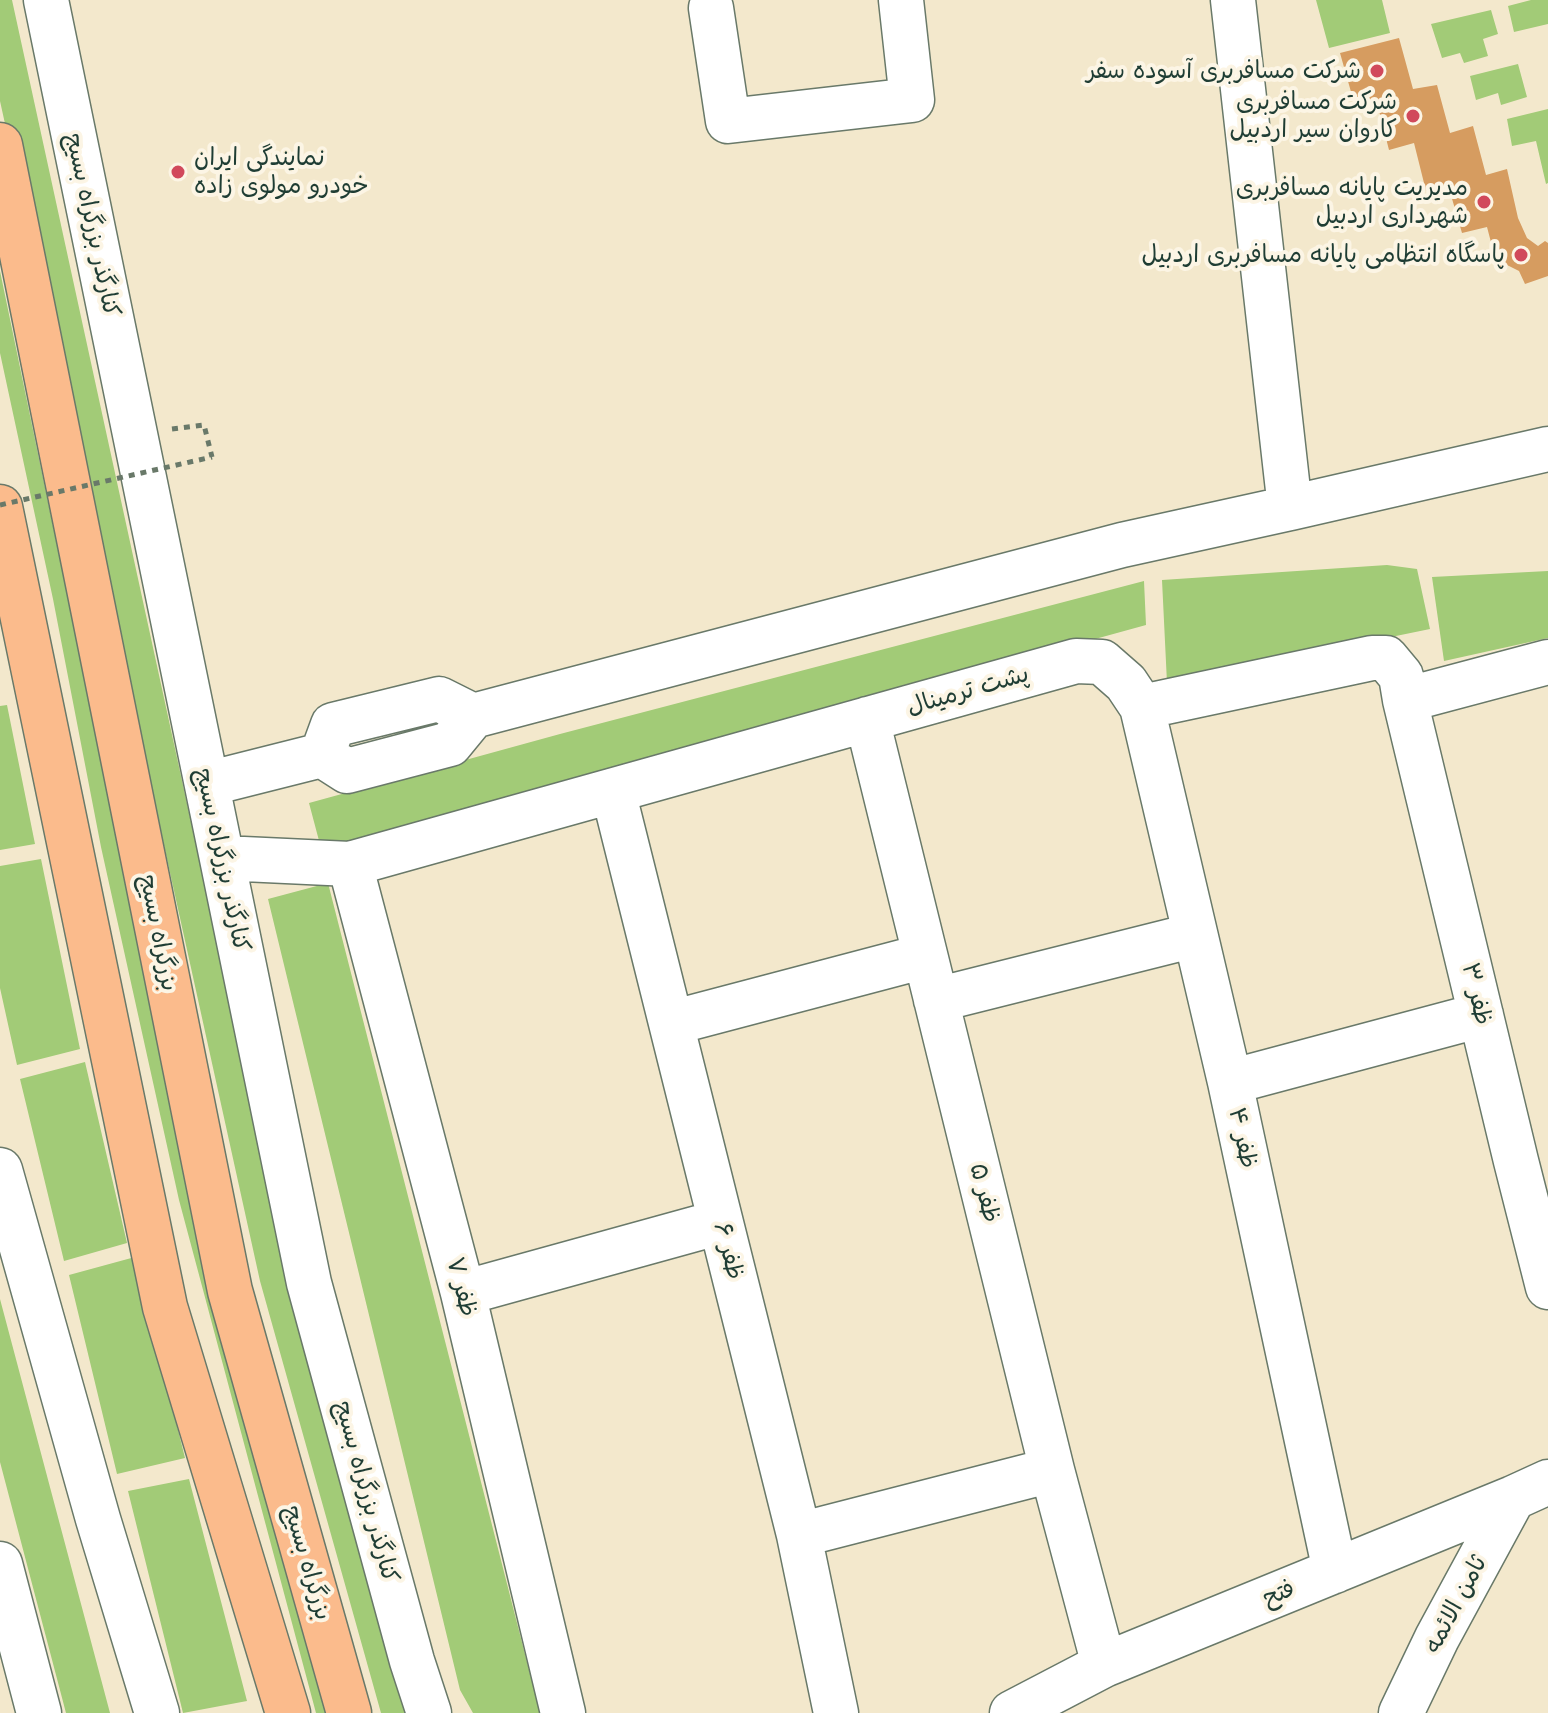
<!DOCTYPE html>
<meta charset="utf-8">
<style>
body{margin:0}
canvas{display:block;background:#f3e8cc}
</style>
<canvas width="1548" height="1713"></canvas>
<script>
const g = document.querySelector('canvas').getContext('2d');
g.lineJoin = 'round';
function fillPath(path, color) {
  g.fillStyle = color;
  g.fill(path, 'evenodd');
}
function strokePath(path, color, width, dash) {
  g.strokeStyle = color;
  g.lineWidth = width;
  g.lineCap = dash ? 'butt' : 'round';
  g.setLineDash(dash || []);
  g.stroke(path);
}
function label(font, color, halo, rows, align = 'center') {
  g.font = font + ' "Playpen Sans","Playpen Sans Arabic",sans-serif';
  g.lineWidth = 8;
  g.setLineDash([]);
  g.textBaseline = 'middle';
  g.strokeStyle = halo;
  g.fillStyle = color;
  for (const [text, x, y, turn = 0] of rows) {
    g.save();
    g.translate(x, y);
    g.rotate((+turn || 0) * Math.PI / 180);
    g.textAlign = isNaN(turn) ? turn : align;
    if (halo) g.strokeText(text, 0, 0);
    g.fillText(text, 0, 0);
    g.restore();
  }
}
const green = new Path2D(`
 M0,0H12L289,1272L410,1713H381L260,1281L0,101Z
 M1316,0H1382L1390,33L1329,48Z
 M1531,0H1548V24L1514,32L1508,6Z
 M1491,10L1498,34L1483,39L1488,56L1464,63L1460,53L1442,58L1431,24Z
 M1518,64L1527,97L1501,105L1498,93L1476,100L1470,76Z
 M1548,109V183L1546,184L1536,141L1512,146L1507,119Z
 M0,271L97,738L336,1713H316L179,1200L101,847L53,599L0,353Z
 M1387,565L1417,569L1430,629L1167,683L1162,580Z
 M1548,571V638L1444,661L1432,577Z
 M1144,581L1146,625L322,852L309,803L560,734Z
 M7,705L35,844L0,850V706Z
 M41,859L80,1049L17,1065L0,988V866Z
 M328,883L540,1713H473L460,1690L268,899Z
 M85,1062L127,1243L64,1261L20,1079Z
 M135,1257L185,1458L117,1474L69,1275Z
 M0,1299L110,1713H66L0,1462Z
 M189,1479L247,1701L183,1713L128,1491Z`);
const building = new Path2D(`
 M1399,38L1413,89L1437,85L1450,133L1473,126L1486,175L1507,169L1518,218L1527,238L1538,246L1545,241L1548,243V276L1525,284L1519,271L1507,265L1498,269L1487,227L1462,233L1448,185L1426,191L1414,143L1389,150L1376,99L1355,106L1340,53Z`);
const path = new Path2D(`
 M172,429L204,425L212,457`);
const minor = new Path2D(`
 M46,0L309,1283L412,1661L429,1713
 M1233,0L1290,508L1548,449
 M711,8L728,121L912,100L901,0
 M1405,700L1516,1161L1548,1287
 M1142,707L1230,1082L1335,1571
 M867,719L1052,1470L1104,1665
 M322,755L333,725L439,699L473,716
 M207,784L322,755L347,771L450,744L473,716L1122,545L1290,508
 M613,791L799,1535L836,1713
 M222,858L350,864L1076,661L1102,662L1126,683L1142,707L1372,658H1386L1401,676L1405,700L1548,662
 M350,864L463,1293L563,1713
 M936,1000L1195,935
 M671,1023L925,956
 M1230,1082L1481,1015
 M0,1170L98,1519L157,1713
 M463,1293L720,1222
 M799,1535L1052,1470
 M0,1564L39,1713
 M1012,1713L1104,1665L1513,1498L1548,1482
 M1401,1713L1437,1638L1513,1498`);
const highway = new Path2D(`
 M0,145L230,1291L349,1713
 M0,507L165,1307L288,1713`);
const pathBridge = new Path2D(`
 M0,505L212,457`);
const markers = [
 [1377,71,8,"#d1495b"],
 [1413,116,8,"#d1495b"],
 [178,172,8,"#d1495b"],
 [1484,202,8,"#d1495b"],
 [1521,255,8,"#d1495b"]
];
const poiNames = [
 ["شرکت مسافربری آسوده سفر",1361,71],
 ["شرکت مسافربری",1397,102],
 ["کاروان سیر اردبیل",1397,130],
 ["نمایندگی ایران",194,158,"left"],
 ["خودرو مولوی زاده",194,186,"left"],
 ["مدیریت پایانه مسافربری",1468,188],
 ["شهرداری اردبیل",1468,216],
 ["پاسگاه انتظامی پایانه مسافربری اردبیل",1505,255]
];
const streetNames = [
 ["کنارگذر بزرگراه بسیج",92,225,78],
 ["پشت ترمینال",968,691,-16],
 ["کنارگذر بزرگراه بسیج",222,860,78],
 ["بزرگراه بسیج",158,933,79],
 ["ظفر ۳",1476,994,77],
 ["ظفر ۴",1242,1138,78],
 ["ظفر ۵",984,1193,76],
 ["ظفر ۶",728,1251,76],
 ["ظفر ۷",461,1287,76],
 ["کنارگذر بزرگراه بسیج",366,1492,75],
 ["بزرگراه بسیج",307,1563,74],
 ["فتح",1279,1594,-22],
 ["ثامن الائمه",1456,1605,-62]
];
fillPath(green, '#a2cb77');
fillPath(building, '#d69c60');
strokePath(minor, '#697969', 47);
strokePath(highway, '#697969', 47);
strokePath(path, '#697969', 5, [6, 6]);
strokePath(minor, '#fff', 44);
strokePath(highway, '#fbbb8c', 44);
strokePath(pathBridge, '#697969', 5, [6, 6]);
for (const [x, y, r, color] of markers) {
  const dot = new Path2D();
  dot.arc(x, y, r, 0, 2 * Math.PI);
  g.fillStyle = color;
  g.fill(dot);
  strokePath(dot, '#fcf5e5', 3);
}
label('24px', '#1f3d34', '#fcf5e5', poiNames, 'right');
label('24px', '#1f3d34', '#fcf5e5', streetNames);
</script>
